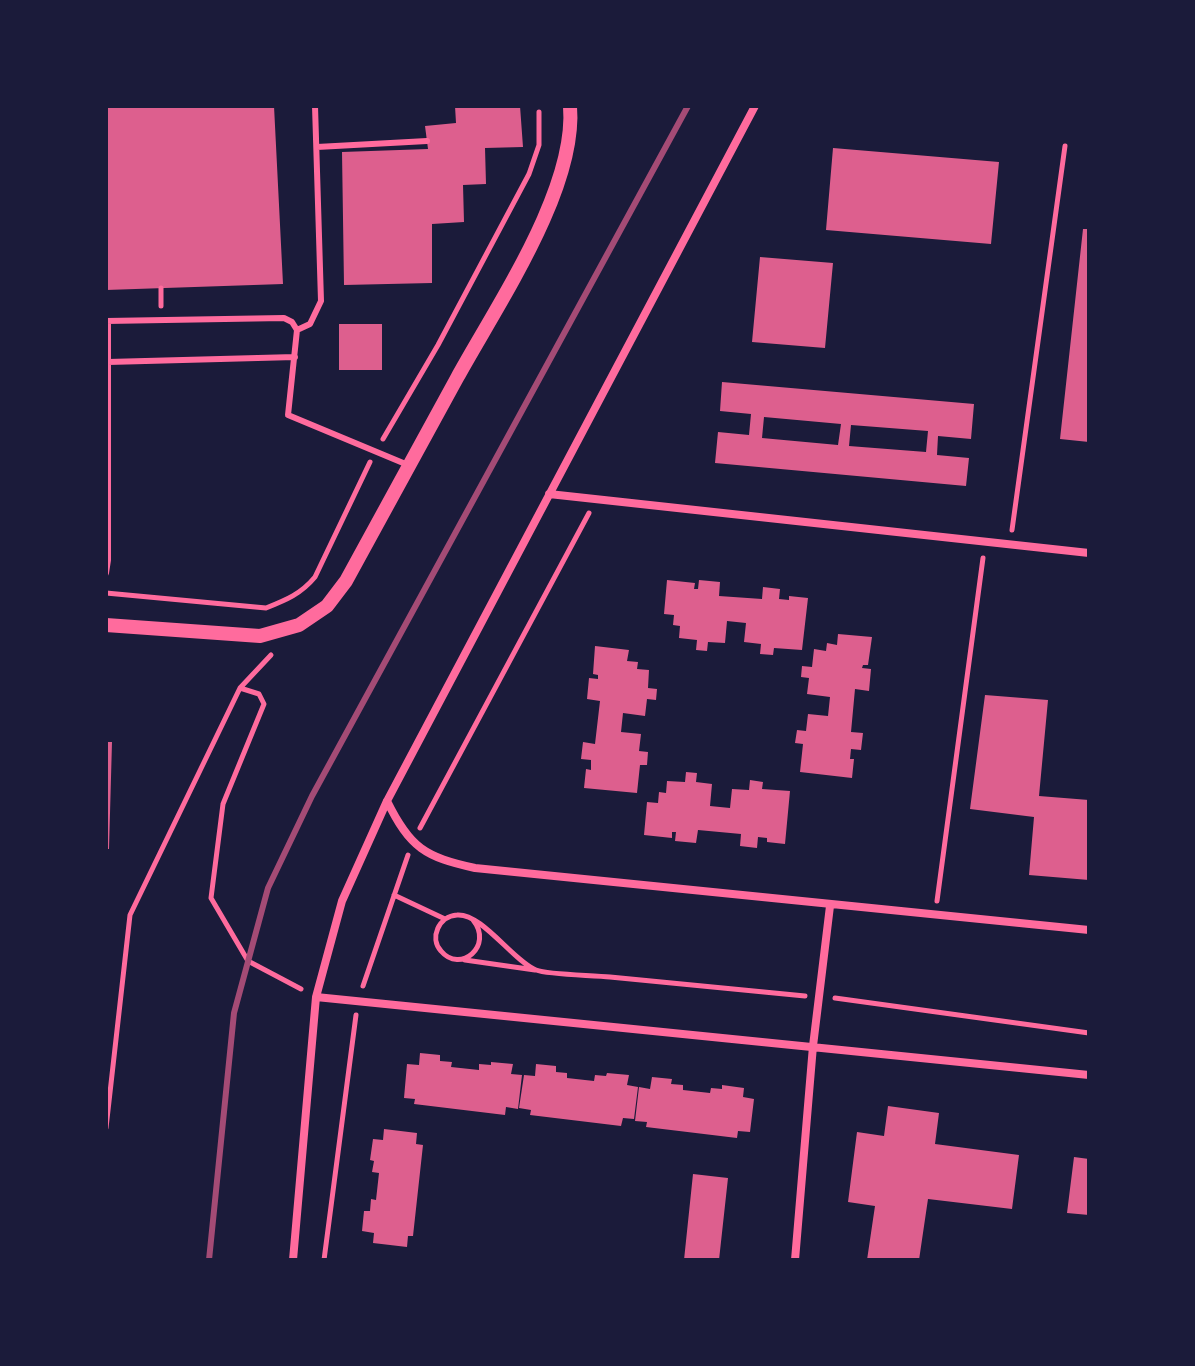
<!DOCTYPE html>
<style>
body{margin:0}
#map{position:relative;width:1195px;height:1366px;overflow:hidden;background:#1b1b3a;font-family:"Varela Round",sans-serif}
canvas{display:block}
.frame{position:absolute;inset:0;border:108px solid #1b1b3a;pointer-events:none}
</style>
<div id="map">
<canvas width="1195" height="1366"></canvas>
<div class="frame"></div>
</div>
<script>
const g = document.querySelector('canvas').getContext('2d');
g.lineJoin = 'round';
function fillPath(path, color) {
  g.fillStyle = color;
  g.fill(path, 'evenodd');
}
function strokePath(path, color, width, dash) {
  g.strokeStyle = color;
  g.lineWidth = width;
  g.lineCap = dash ? 'butt' : 'round';
  g.setLineDash(dash || []);
  g.stroke(path);
}
const building = new Path2D(`
 M106,106H274L283,284L106,290Z
 M455,106H520L523,147L485,148L486,184L463,185L464,222L432,224V283L344,285L342,152L428,149L425,126L456,123Z
 M833,148L999,162L991,244L826,230Z
 M1083,229H1089V442L1060,439Z
 M760,257L833,263L825,348L752,342Z
 M339,324H382V370H339Z
 M722,382L974,404L971,439L938,436L937,455L969,458L966,486L715,463L718,432L749,435L751,414L720,411ZM764,417L841,424L838,445L762,438ZM851,425L928,431L926,452L849,446Z
 M667,580L695,583L694,589H698L699,580L720,582L719,596L762,599L763,587L780,589L779,599L789,600V596L808,598L802,650L774,648L773,655L760,654L761,644L744,642L746,623L727,621L725,643L708,642L707,651L696,650L697,640L679,638L680,626L673,625L674,615L664,614Z
 M838,634L872,637L868,665H863L862,668L871,669L869,691L855,689L851,732L863,733L861,750L851,749L850,759H854L852,778L800,772L803,744L795,743L797,730L806,731L808,714L828,716L830,697L807,694L809,678L801,677L802,666L812,667L814,649L826,651L827,643L837,645Z
 M595,646L629,650L627,661L638,662L637,669L649,670L648,688L657,689L656,700L647,699L645,716L623,713L621,732L641,734L639,751L648,752L647,765H640L637,793L584,788L586,769L591,770V760L581,759L583,742L595,744L600,701L587,699L589,678L598,679V675L593,674Z
 M985,695L1048,700L1039,796L1089,800V880L1029,875L1034,817L970,809Z
 M106,742H112L109,849H106Z
 M686,772L697,773L696,782L712,784L710,806L730,808L732,789L749,790L750,780L763,782L762,789L790,791L785,844L767,842V838L758,837L757,848L740,846L741,834L698,830L696,843L675,841L676,832H672V838L644,835L647,802L658,803L659,792L666,793L667,781L685,782Z
 M420,1053L440,1055V1061L452,1062L451,1067L479,1070V1064L491,1065V1062L513,1064L511,1074L522,1075L518,1109L506,1107L505,1115L414,1104L415,1099L404,1098L407,1064L419,1065Z
 M536,1064L556,1066V1072L567,1073V1078L594,1081L595,1075L606,1076L607,1073L629,1075L627,1085L638,1087L634,1119L623,1118L621,1126L530,1115L531,1110L519,1108L524,1075L535,1076Z
 M652,1077L672,1079L671,1084L683,1085V1090L710,1093L711,1088L722,1089V1085L744,1088L743,1097L754,1099L750,1132L738,1131L737,1138L646,1127L647,1122L635,1121L639,1087L650,1089Z
 M888,1106L939,1113L935,1144L1019,1155L1012,1209L928,1199L919,1260H867L875,1206L848,1202L857,1132L884,1136Z
 M384,1129L417,1133L416,1144L423,1145L413,1236H408L407,1247L373,1243L374,1233L362,1231L364,1211H370L371,1199L376,1200L379,1173L372,1172L374,1161L370,1160L373,1139L383,1140Z
 M1074,1157L1089,1159V1215L1067,1213Z
 M693,1174L728,1178L719,1260H684Z`);
const path = new Path2D(`
 M161,288V306
 M383,439L438,345L529,174L539,145V112
 M1012,530L1065,146
 M106,593L266,608C286,600 301,594 315,577L370,462
 M240,688L259,694L264,704L223,804L211,898L248,961L301,989
 M420,828L589,513
 M394,895L445,919
 M937,901L983,558
 M473,920C494,946 460,974 441,951C429,938 439,916 457,915C482,913 513,961 536,970C549,975 593,975 610,977C675,983 740,990 805,996
 M465,960L535,970
 M363,986L408,855
 M835,998L1089,1033
 M106,1128L130,915L240,688L271,655
 M324,1260L356,1015`);
const service = new Path2D(`
 M317,147L427,141
 M106,321L284,318L292,322L297,330L288,415L408,465
 M297,330L310,324L321,301L315,106
 M108,362L295,357
 M106,573L108,560V321`);
const minor = new Path2D(`
 M549,494L1089,553
 M387,801C410,848 425,857 475,868L1089,930
 M316,997L1089,1075
 M293,1260L316,997L342,901L387,801L755,106
 M795,1260L813,1046L830,906`);
const tertiary = new Path2D(`
 M106,625L260,636L299,625L327,606L346,581C383,513 420,445 457,378C497,305 577,189 570,106`);
const rail = new Path2D(`
 M209,1260L234,1013L268,888L312,796L688,106`);
fillPath(building, '#dd5f8e');
strokePath(path, '#ff6b9d', 5);
strokePath(service, '#ff6b9d', 6);
strokePath(minor, '#ff6b9d', 8);
strokePath(tertiary, '#ff6b9d', 14);
strokePath(rail, '#a44b75', 6);
</script>
